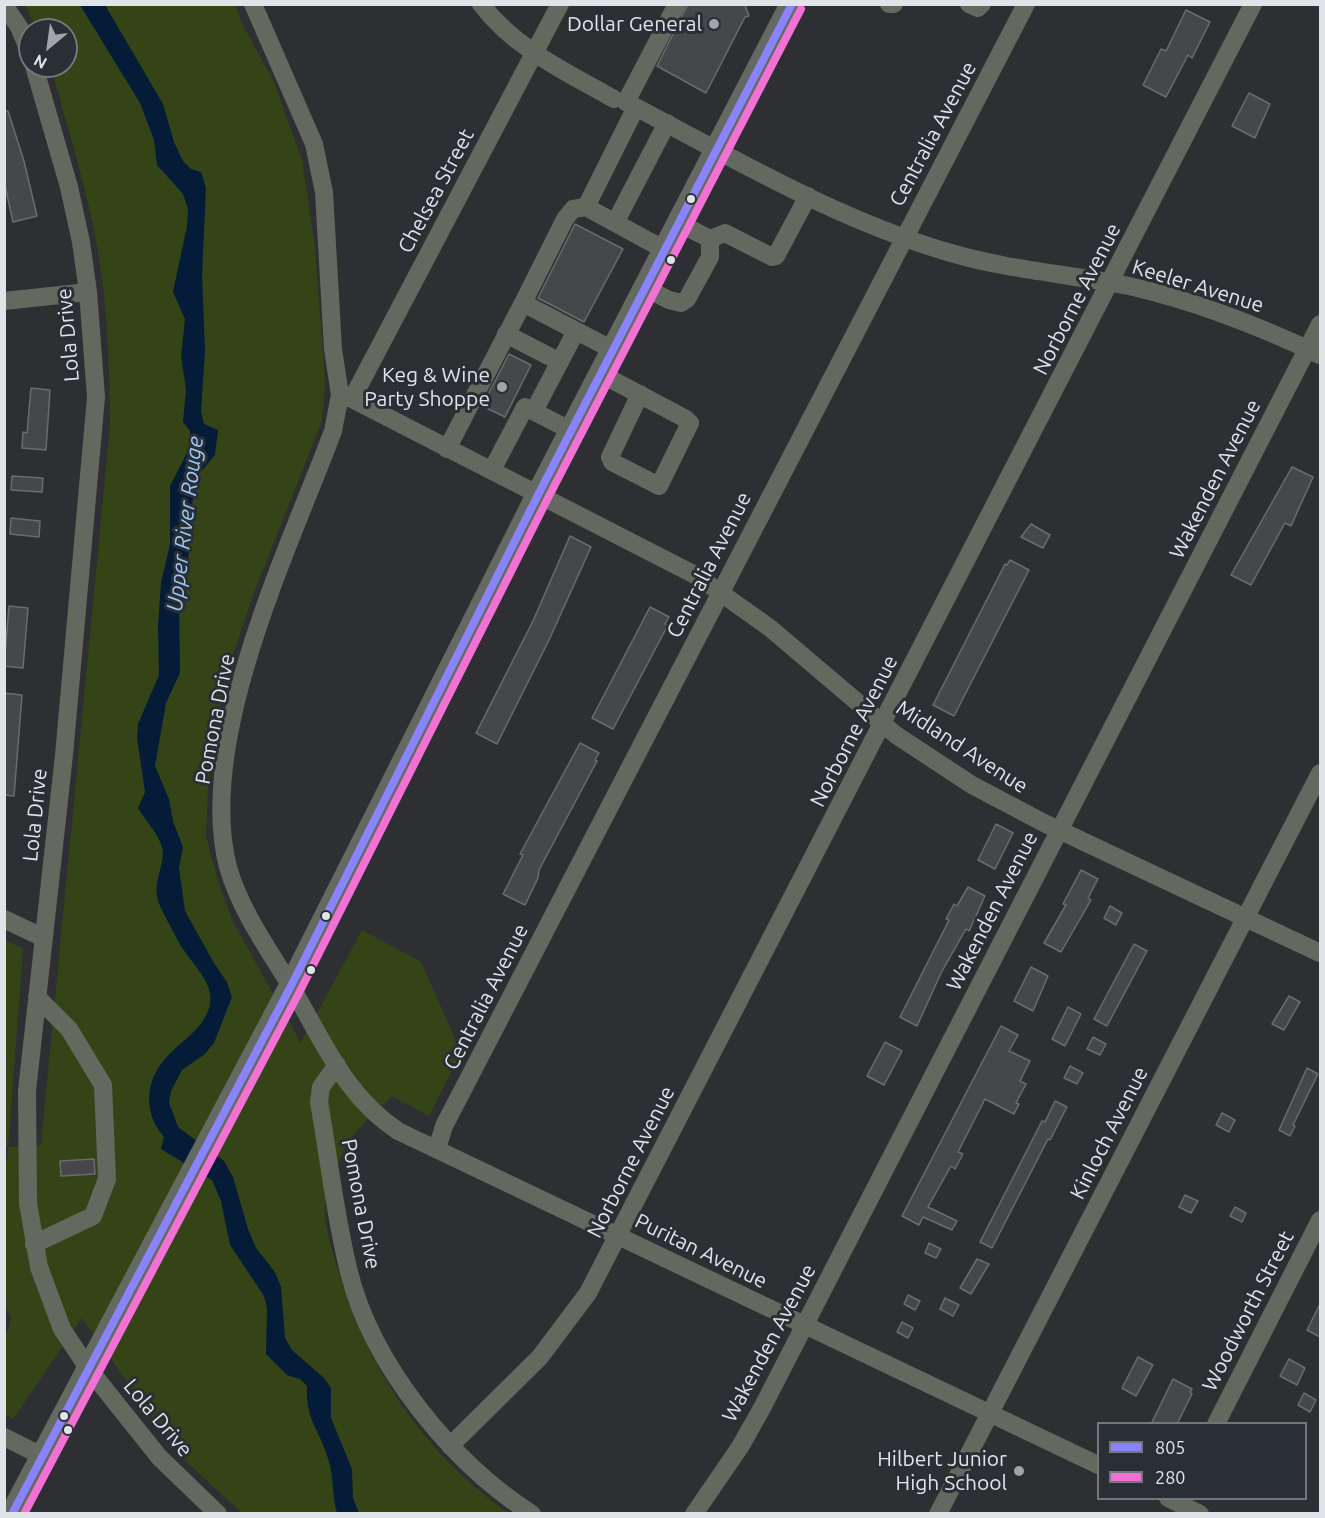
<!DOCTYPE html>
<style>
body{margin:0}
#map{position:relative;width:1325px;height:1518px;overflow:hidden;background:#2d2f32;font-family:Ubuntu,sans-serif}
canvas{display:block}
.frame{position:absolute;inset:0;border:6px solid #e0e3e7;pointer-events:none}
.legend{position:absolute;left:1097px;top:1422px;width:210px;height:78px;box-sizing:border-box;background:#2a2f35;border:2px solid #73777c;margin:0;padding:8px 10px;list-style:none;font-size:18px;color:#e0e3e7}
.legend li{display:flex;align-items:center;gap:12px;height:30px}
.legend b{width:30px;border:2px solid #73777c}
.north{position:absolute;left:18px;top:18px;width:60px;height:60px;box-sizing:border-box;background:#2a2f35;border:2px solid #73777c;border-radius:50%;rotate:209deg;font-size:16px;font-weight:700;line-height:24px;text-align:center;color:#e0e3e7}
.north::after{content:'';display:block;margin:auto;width:21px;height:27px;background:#a1a4a8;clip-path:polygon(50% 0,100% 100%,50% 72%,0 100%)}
</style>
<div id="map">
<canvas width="1325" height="1518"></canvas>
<div class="frame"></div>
<ul class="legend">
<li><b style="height:8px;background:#8984fb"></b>805</li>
<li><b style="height:8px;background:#f171d4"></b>280</li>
</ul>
<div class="north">N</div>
</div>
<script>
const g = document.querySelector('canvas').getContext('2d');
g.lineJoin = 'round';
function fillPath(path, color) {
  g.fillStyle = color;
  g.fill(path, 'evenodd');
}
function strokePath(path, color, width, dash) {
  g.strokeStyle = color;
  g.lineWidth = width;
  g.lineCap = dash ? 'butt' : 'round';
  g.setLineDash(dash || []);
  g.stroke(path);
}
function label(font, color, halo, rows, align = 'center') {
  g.font = font + ' Ubuntu,sans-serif';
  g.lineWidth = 6;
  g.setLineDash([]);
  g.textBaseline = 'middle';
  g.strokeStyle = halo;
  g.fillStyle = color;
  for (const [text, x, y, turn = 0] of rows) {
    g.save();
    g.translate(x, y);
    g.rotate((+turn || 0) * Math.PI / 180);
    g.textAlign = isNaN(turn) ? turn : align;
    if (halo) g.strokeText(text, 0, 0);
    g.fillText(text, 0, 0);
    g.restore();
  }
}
const green = new Path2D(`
 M25,5H236L241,22L274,82L302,160L315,248L325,380L322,421L252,598L233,655L216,720L208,787L206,836L218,881L233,922L301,1043L362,930L421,962L461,1052L429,1116L392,1096C379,1110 362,1123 351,1138C341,1152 327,1190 325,1206C323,1221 331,1245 335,1260C362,1360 422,1453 508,1513H242L180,1456L82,1318L13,1419L5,1414V1340L11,1319L5,1305L4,1182L8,1148L4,1142L5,940L23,949L8,1147L41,1145L110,427C110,353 106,275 88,203C77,157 63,112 51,66H66V30H37Z`);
const water = new Path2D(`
 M80,5H105L163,104L174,142L183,161L191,169L201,172L206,188L202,275L205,351L201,412L204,424L218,430L215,455L198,475L190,514L188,569L179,599L180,673L166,703L155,766L169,799L173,821L183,847L179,868L185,911L214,963L227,982L232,997L214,1043L205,1054L182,1070L171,1091L169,1103L178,1127L224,1161L233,1177L248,1229L256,1248L275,1272L281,1287L285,1338L292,1350L324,1378L331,1388V1418L352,1469L353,1498L359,1513H337C332,1496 334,1479 329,1462C321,1431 305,1421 307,1386L300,1379L287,1375L266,1354L267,1308L264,1296L230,1245L221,1201L212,1180L161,1149L164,1137C144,1114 144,1083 165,1059C179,1042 202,1031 209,1008C218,982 186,960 176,937C171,926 158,906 157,896C154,880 166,861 162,847C158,833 145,820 138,808L145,792L137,738L138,724L159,675L158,626L161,583L170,544V486L191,445L190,431L183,422L186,389L181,356L185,319L173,292L187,226L188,209L183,194L157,165L154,140L140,103Z`);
const building = new Path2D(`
 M688,4L745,5L749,16L745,17L706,93L657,66Z
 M1186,10L1210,22L1192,58L1188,55L1166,97L1143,85L1161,49L1166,51Z
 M1249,93L1270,104L1255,138L1232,126Z
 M4,111H8L24,161L37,216L13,222L4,181Z
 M575,224L623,249L584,322L538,298Z
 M509,354L531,365L505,417L482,406Z
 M31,388L50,390L46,450L22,448L23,432L27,433Z
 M1292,467L1313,477L1291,526L1285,523L1251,585L1231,575Z
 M12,476L43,478L42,492L11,490Z
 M11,518L40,521L39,537L10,534Z
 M1031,524L1050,535L1043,548L1021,537Z
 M570,536L591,547L549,640L497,744L476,733L533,621Z
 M1010,560L1029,570L954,716L933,705L1005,564L1007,565Z
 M9,606L28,608L23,668L4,666Z
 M650,607L669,617L665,624L668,625L613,729L592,718Z
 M4,693L22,695L14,796L4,795Z
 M580,743L599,753L595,760L597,761L539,870L538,878L525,905L503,894L523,855L520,854Z
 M996,824L1013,833L995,869L978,860Z
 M1081,870L1098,879L1088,898L1091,900L1061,952L1044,943L1066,905L1063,904Z
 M968,887L985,896L969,931L966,929L941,973L917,1026L900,1017L949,920L946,919L954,904L957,906Z
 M1110,906L1122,913L1116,925L1104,918Z
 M1134,944L1147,951L1107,1026L1094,1019Z
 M1031,967L1048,976L1033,1011L1014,1001Z
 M1289,996L1300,1002L1284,1030L1272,1024Z
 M1068,1007L1081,1014L1065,1046L1052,1039Z
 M1001,1026L1018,1035L1009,1051L1030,1061L1020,1081L1026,1084L1016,1103L1019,1104L1014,1114L985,1099L958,1152L963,1154L955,1169L951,1166L928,1207L957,1221L952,1230L923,1217L919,1225L902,1216Z
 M1093,1037L1106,1044L1100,1055L1087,1049Z
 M885,1042L902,1051L884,1085L867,1076Z
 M1070,1066L1083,1073L1077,1084L1064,1078Z
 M1307,1068L1318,1074L1293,1125L1295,1126L1290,1136L1279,1130Z
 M1055,1101L1067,1107L1050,1140L1048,1139L992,1248L980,1242L1042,1121L1045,1122Z
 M1222,1113L1235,1120L1229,1132L1216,1125Z
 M94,1159L95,1174L61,1176L60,1161Z
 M1185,1195L1198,1201L1191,1213L1179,1207Z
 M1235,1207L1246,1213L1242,1222L1230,1216Z
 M929,1243L941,1249L936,1258L925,1253Z
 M977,1259L989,1264L971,1294L960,1288Z
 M908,1295L920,1301L915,1310L904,1304Z
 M945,1298L959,1305L953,1316L940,1309Z
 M1320,1304V1337L1307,1330Z
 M902,1322L913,1328L908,1338L897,1332Z
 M1138,1357L1153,1365L1136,1396L1122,1388Z
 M1289,1359L1305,1368L1297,1385L1280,1376Z
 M1173,1379L1192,1389L1190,1392L1192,1394L1177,1424H1151Z
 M1304,1393L1316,1400L1310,1412L1298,1405Z`);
const minor = new Path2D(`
 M253,4L314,144L324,192L333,349L340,395L333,431L323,457C280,567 197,748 228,867C241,913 272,954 296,995C326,1047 347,1097 398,1131L1098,1465
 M481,4C515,49 567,72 614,99
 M677,4L626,102C731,157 837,220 951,253C1009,270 1069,274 1129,286C1195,301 1259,326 1320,355
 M889,4H894
 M969,4L978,8L982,4
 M4,5L19,27L30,53
 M34,66L69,187L81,242L88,292L96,397L64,755L27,1091L28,1203L39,1267L62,1329L88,1368L159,1457L218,1514
 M586,207L636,107
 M615,223L667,123
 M710,239L725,233L772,257L776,256L808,196
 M645,288L669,300L681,303L687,299L710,257V239L679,223
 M4,301L88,292
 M506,334L560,362
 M613,350L523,303L565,219L573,209L586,207L665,250
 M601,374L686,419L690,423L659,486L612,462L610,457L640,394
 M340,395L352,399L697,576L770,628L896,735L972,785L1044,823L1320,953
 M352,399L560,4
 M534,411L576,331
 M447,449L523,303
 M492,470L525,407L572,431
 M4,919L44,938
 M337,1065L321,1087L319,1102C329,1158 335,1216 349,1272C372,1365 452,1463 532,1514
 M437,1149L444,1126L1026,4
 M34,1244L93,1216L107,1179L103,1085L69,1029L37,997
 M1216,1424L1320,1220
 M4,1437L42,1456
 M450,1446L540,1357L588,1293L1253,4
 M1168,1498L1200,1514
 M694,1514L740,1447L762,1408L1320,324
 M938,1514L1320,773`);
const major = new Path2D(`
 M12,1514L291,986L539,493L792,4`);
const bus1 = new Path2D(`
 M12,1514L291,986L539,493L792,4`);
const bus2 = new Path2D(`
 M24,1514L300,991L548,498L801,9`);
const markers = [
 [714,24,6,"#a1a4a8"],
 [691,199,5,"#e0e3e7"],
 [671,260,5,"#e0e3e7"],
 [502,387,6,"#a1a4a8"],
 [326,916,5,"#e0e3e7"],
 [311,970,5,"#e0e3e7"],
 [64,1416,5,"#e0e3e7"],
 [68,1430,5,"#e0e3e7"],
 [1019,1471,6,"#a1a4a8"]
];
const poiNames = [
 ["Dollar General",702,24],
 ["Keg & Wine",490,375],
 ["Party Shoppe",490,399],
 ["Hilbert Junior",1007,1459],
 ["High School",1007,1483]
];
const streetNames = [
 ["Centralia Avenue",933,134,-62],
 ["Chelsea Street",436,191,-62],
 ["Keeler Avenue",1198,286,17],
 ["Norborne Avenue",1077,299,-63],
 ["Lola Drive",68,335,-95],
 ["Wakenden Avenue",1215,479,-63],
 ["Centralia Avenue",709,565,-63],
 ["Pomona Drive",215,719,-79],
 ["Norborne Avenue",854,731,-63],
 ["Midland Avenue",962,747,33],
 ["Lola Drive",35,815,-84],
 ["Wakenden Avenue",992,911,-63],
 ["Centralia Avenue",486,997,-63],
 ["Kinloch Avenue",1109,1133,-63],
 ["Norborne Avenue",631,1162,-63],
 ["Pomona Drive",361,1204,79],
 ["Puritan Avenue",701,1251,26],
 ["Woodworth Street",1248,1311,-63],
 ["Wakenden Avenue",769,1343,-62],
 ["Lola Drive",158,1418,50]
];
const waterNames = [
 ["Upper River Rouge",185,524,-83]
];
fillPath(green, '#344417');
fillPath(water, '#041c37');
fillPath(building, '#45474a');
strokePath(building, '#6a6c6e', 1.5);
strokePath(minor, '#646960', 18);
strokePath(major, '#646a61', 24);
strokePath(bus1, '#8984fb', 8);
strokePath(bus2, '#f171d4', 8);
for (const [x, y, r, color] of markers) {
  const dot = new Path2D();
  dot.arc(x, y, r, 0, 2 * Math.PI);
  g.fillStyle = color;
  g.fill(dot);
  strokePath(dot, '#2a2f35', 2);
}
label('21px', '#e0e3e7', '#2a2f35', poiNames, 'right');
label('21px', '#e0e3e7', '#2a2f35', streetNames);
label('italic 22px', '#99c7f8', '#2a2f35', waterNames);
</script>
